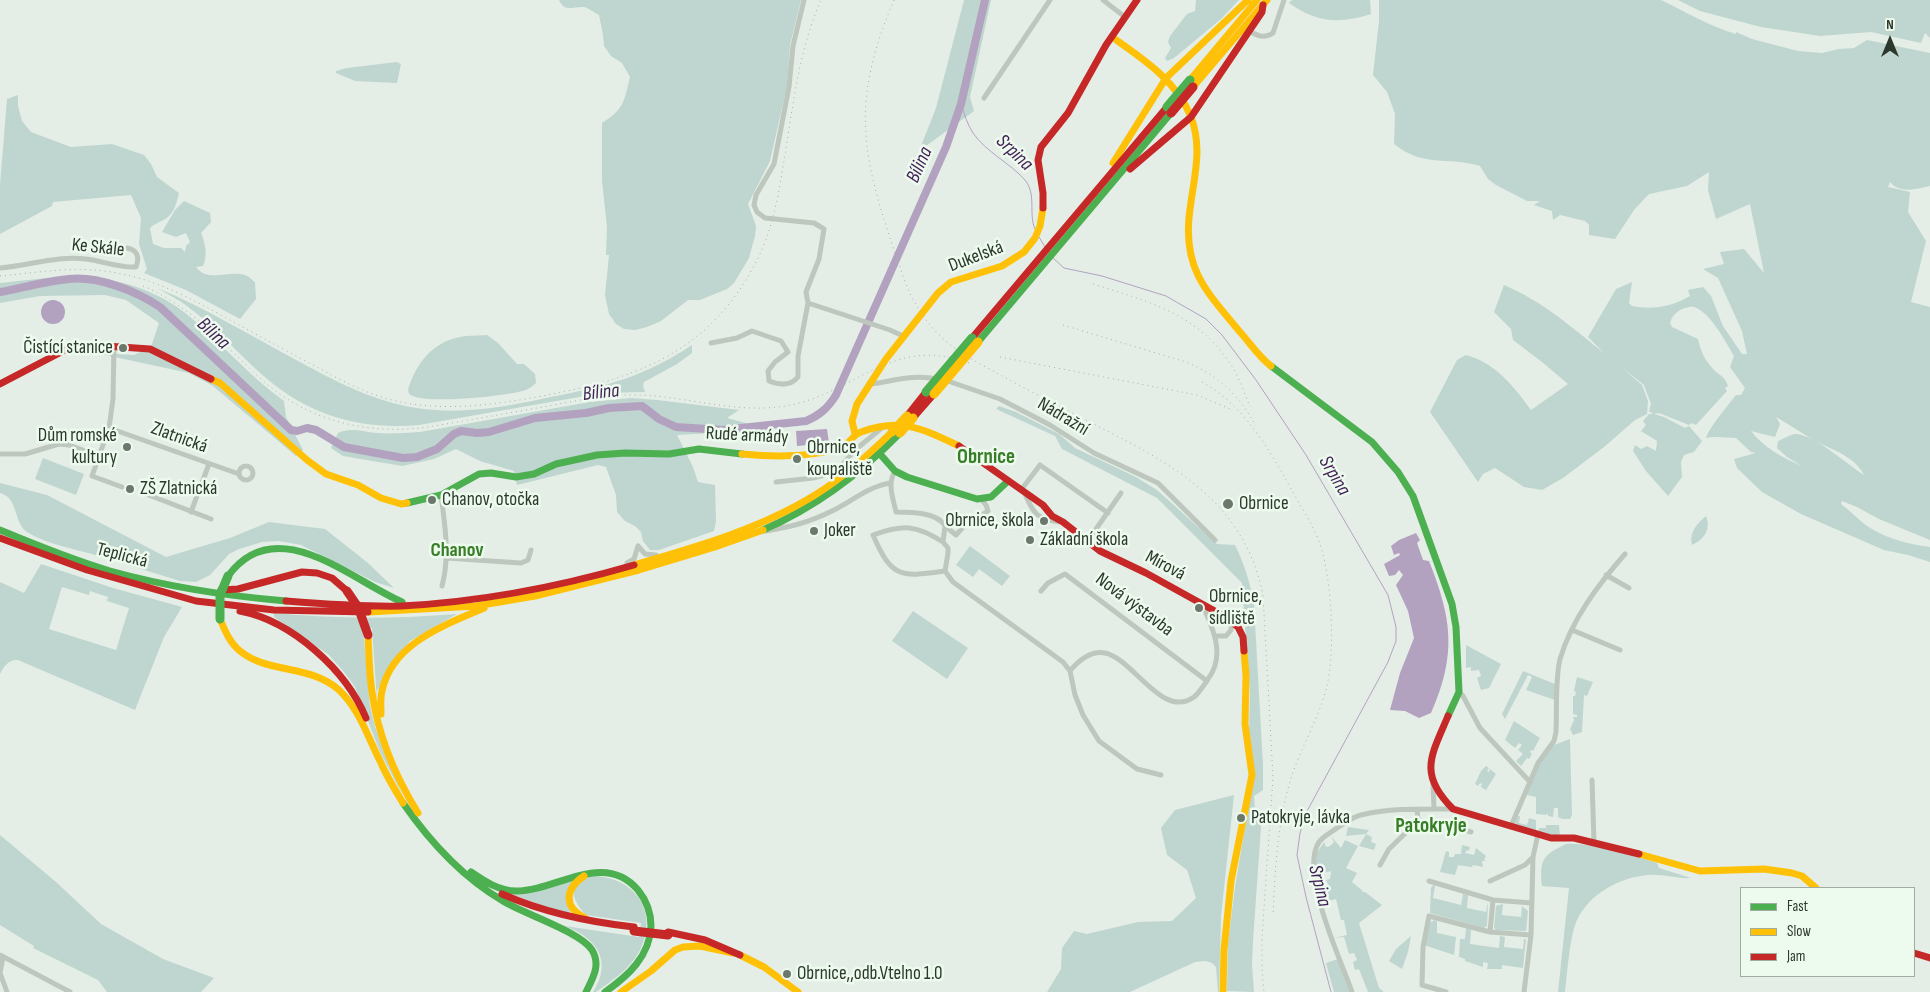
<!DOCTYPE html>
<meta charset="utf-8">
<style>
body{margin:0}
#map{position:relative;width:1930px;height:992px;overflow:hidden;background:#e4eee6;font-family:"Sofia Sans Condensed",sans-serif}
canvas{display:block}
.legend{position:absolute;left:1740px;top:887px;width:175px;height:90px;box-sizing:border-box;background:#edfaee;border:1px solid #a0aca0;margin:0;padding:6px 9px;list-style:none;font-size:15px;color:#2c382b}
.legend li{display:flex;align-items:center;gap:10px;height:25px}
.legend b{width:25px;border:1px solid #a0aca0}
.north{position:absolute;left:1865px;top:15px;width:50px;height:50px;-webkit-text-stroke:4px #edfaee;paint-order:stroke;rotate:0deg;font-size:14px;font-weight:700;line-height:20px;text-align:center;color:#2c382b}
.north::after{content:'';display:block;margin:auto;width:18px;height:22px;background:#2c382b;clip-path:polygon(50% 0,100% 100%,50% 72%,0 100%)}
</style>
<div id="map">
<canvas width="1930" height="992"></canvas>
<ul class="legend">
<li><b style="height:6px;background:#4caf50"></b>Fast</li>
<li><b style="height:6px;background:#ffc107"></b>Slow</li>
<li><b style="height:6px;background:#c62828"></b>Jam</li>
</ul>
<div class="north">N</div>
</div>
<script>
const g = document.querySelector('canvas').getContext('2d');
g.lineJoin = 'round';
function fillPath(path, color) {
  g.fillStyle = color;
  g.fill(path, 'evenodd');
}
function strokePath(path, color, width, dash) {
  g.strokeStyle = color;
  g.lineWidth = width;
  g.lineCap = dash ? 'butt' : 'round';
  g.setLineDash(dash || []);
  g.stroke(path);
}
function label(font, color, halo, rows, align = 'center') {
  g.font = font + ' "Sofia Sans Condensed",sans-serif';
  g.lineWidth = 5;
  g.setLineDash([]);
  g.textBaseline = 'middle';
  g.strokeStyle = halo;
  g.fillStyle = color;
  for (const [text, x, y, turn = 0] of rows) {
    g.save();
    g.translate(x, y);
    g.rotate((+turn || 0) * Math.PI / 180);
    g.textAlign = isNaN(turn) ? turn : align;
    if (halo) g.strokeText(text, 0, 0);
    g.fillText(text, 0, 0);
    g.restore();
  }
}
const green = new Path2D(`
 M559,0H801L790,45L787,86L770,161L748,204L756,226L755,236L749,258L734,283L727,289L700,300H688L661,321L647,327L635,330L624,329L616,324L609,314L605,295L609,255H606L607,227L602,181V123C624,109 624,102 630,77L622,63L611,56L604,46L603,35L599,15C594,13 589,8 584,7C573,6 565,13 559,0Z
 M964,0H991L970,97L974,111L919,151L936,108Z
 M1196,0H1239L1221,19L1174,58L1167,61L1165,58L1171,48L1168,42L1170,36L1187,14L1195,11Z
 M1292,0H1370L1371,14C1340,24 1317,23 1289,3Z
 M1379,0H1661C1686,12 1709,26 1736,34V32L1752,39L1798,51L1822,53L1839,49L1854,48L1867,40L1930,53V186C1916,189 1900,194 1890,182L1888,187L1910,192L1908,212L1926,241L1911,302L1930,307V540L1879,519L1857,507L1842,501L1841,504C1852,512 1861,523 1872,529C1888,539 1912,545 1930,547V562L1908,555L1884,550L1801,514L1762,492L1737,468L1734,459L1756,453L1751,452L1736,438C1725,438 1717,436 1706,438C1708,429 1729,404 1736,395H1741L1745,388L1730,367L1734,356C1726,342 1710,312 1694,307C1690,306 1686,308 1682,309C1676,312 1672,316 1670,323L1672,327L1698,339C1701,352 1705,361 1715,371C1722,377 1725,377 1728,386L1725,388L1727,391L1696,425L1692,423L1689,425L1659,413L1654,414L1664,417L1685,428L1689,426L1702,441L1694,452L1684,455L1681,462L1682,477L1668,496L1646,471L1633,451L1635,445L1641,449L1647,446L1656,451L1657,441L1641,431L1646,425L1643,421L1649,414H1653L1649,411L1651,404L1644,385L1620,366L1642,385L1648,401L1647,414L1635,420L1604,447L1563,478L1542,490L1524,487L1495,468L1483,474L1478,482L1430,412L1457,360L1466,355C1496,363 1514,387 1531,410L1568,384L1542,362L1513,340L1511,329L1494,312L1504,285C1542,301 1573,328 1605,354L1588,337L1616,289L1632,282L1629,303L1632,306C1653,310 1671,307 1690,296L1688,290L1703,287L1711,296L1723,326L1742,354H1747L1742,331L1718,278L1703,269L1724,264L1720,252L1744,249L1764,273L1750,204L1716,219L1708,190L1709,172L1687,186L1649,194L1634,210L1615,239L1589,235V225L1585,221L1560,215L1553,220L1552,211L1534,205L1540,201H1527L1496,185L1488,179L1480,166C1447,156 1424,168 1394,144L1395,114L1387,92L1373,75L1379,21ZM1776,417C1788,424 1801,432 1813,440C1830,449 1855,456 1864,475C1848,465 1815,435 1796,434C1791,434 1783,439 1778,441L1777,448L1787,457L1802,466C1783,458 1763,447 1751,431L1775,437L1780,424Z
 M1678,0H1930V38L1925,33L1921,43L1871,32L1820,36L1761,27L1700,11Z
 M397,62L401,64L397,83L355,81L336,73V71L347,68Z
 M18,95V106L22,121L31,132L71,147L112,144L144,155L151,164L157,177L179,193C177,201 175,211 168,217C163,221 155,223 150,228L153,244L164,248H181L185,252L186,246L190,242L186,233L176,237L162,232L175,210L184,201L210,213L211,222L201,233C205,242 208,256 203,266L196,267C207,283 230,270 245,275C249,276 252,280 255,282L256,299L240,319L186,290L144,273L147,269L139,244L141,218L131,195L53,202L52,206L0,234V185L7,99Z
 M65,276C108,276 150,286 184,312C219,339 247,375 284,401L286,417L303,450L296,456L213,386L189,373L96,353L134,355L151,347L159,323L126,300L105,295L40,296L0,303V283Z
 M157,288C206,308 251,336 298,361C342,385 385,407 435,410C474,413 514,405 551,397C607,386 644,377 692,345V353L677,364L644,382L643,386L645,392L602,393L419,425C362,430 310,416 266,378C239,355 216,327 187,306C178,299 167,294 157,288Z
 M487,335L498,343L517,364H524L535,374L536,383C533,386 530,388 526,390C508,396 429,404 413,396C409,395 409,393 408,390C415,365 432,342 460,337C468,335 478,336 487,335Z
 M631,398L657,400L739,410L727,418L771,430L677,435L693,467L698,482L715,485L716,522L714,531L659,550H650L643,541L641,532L635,526L625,521L617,512L616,495L606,467L598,465L517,485L514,471L480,461L456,449L434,459L402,466L343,456L331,448L338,433C352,427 362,432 377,433C391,434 406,433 420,432L590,402Z
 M999,406L1016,412L1059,434L1075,448L1136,477L1157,490L1217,544L1235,545C1245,565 1250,583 1254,605L1263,765V790L1254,796L1255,808L1262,813L1253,941L1252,964L1254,992L1227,991L1228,944L1235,887L1254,774L1249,733L1250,693L1245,625L1242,623L1244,610L1242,583L1157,498L1062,449L1055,436L996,409Z
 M43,458L84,474L76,495L35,479Z
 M0,483L47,495L166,557L230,538L269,522L325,529L368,563L394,588L375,582L301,545L279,541L262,542L239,549L229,554L210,575L196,582L180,581C153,573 126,564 99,556C76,549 48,545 27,532C13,522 19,498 0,493Z
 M1706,516C1711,529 1705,539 1692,545C1689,532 1697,524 1706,516Z
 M970,546L1010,576L1002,586L979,569L973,577L956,565Z
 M41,564L113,588L182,607L164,637L135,710L18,660C9,659 4,666 0,674V582L24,593ZM62,587L89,595L90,591L108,597L107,601L129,608L116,650L49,629Z
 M913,611L968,648L947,679L892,641Z
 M274,613C337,619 393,619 457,614L410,641L377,691V701L372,628H361L364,639L370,706L375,727L402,794L380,752L355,687L344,672L329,655L274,617Z
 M1466,645L1501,664L1489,688L1481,690L1477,678L1481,676L1479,670L1471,671V667L1466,668Z
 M1523,671L1555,684V700L1526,690L1532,677L1528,675L1505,719L1502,714Z
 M1577,677L1593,682L1587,696L1584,695L1582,732L1573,735L1570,729L1574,720L1573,717H1577V715L1573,714V696H1575L1576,692L1574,691Z
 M1514,721L1540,738L1533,751L1531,750L1530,752L1532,754L1529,759L1527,758L1521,766L1516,761L1523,754L1518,750L1522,745L1519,743L1515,748L1505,740Z
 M1570,739L1572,815L1570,819H1562L1558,817V808H1554L1553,817L1548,816V813L1546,815L1536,814V797L1527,795L1539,765L1545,756L1554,745Z
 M1486,766L1489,768L1487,771L1489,772L1490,769L1496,774L1486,790L1481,787L1482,784L1480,783L1478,786L1475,784L1481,771Z
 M1234,795L1221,916L1219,992H1218L1216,967L1212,963L1206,961L1195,962L1130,992H1047L1061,969L1062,948L1074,931L1087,934L1138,922L1172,921L1196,898L1187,870L1167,855L1161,828L1175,810Z
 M1518,816H1520L1519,823L1527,825L1529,818L1536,820V830L1538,831L1539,828H1546V825H1559L1560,836L1546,835L1518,826L1515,823Z
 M1348,827L1369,830L1366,834L1372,837L1371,842L1376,844L1374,850L1359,846L1366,834L1346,836Z
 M0,835L56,882L101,924L163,959L214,978L201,992H107L98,980L33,948L34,946L0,925Z
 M1331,836L1341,848L1345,840L1358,846L1346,868L1357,873L1352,882L1363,891L1362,892H1365L1382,905L1359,923L1379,988L1384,992H1368L1359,969L1355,970L1353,962L1357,960L1354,953L1349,954L1344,937L1334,938L1347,935L1344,920H1341L1336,899L1324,902L1321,890L1329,886L1326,880L1330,879L1331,871L1316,875V854L1324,842L1326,847L1330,846L1334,842Z
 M1566,844C1591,842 1632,855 1657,863L1659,868L1691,878C1678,879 1663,874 1649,875C1620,877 1590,893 1577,920C1570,934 1567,975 1565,992H1558L1569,888L1542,886C1539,860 1543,855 1566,844Z
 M1462,845L1470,847L1469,850L1466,851L1465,853L1474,855L1476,848L1486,856L1484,860L1486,861H1482L1483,867L1473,865L1472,867L1458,865L1455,875L1440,872L1446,851L1449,852V857H1454L1455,854H1461Z
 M593,876C635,877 659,912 640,950C631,968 612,981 596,992H593C613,961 597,938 565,926L639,937L641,923L586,915C577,906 566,889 581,880C584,878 590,877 593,876Z
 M575,878L569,915L508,893Z
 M1433,885L1435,886L1433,898L1461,905L1463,894L1468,895L1467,908L1486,912L1488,902L1487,926L1484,928L1430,913L1431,888Z
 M1503,904L1502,915L1521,917L1522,906L1528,911L1526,931L1496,930L1494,928L1496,906Z
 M1434,920L1437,921V933L1456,937L1454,955L1424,945L1427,922H1432Z
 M1466,928L1471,930L1470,944L1499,948L1500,936L1505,937L1504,947L1523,949L1524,939H1526L1523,968L1502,965V969H1487L1488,963L1483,962V967L1465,961V959L1459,957L1460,939H1465Z
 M1411,936L1408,952L1402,969L1389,961L1396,949Z
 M1338,959L1351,992H1334L1326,963Z`);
const water = new Path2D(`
 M41 312a12 12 0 1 1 24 0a12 12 0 1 1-24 0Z
 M827,429L829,443L797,446L796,431Z
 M1416,533L1420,540L1417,543L1423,560L1429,561C1452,619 1457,654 1431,713L1419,718L1405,711L1390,710L1400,673L1414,638L1408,611L1396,585L1403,575L1399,570L1395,575L1389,576L1384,564L1400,555L1399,553L1394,555L1391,546L1399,540Z`);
const stream = new Path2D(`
 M961,104C964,113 967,124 973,133C986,152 1010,163 1025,180C1037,195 1028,214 1035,229
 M1039,237L1045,247
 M1053,258L1064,268L1102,276L1166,296L1206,319L1222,335L1256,380L1306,455L1388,595L1396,627V641L1388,662L1306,813L1300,833L1297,855L1306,897L1331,992`);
const river = new Path2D(`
 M0,292C22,288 46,281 69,279C99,276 136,291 160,307L291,430L297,431L307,428L316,430L344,447L403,458L417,457L437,449L454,434L461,431L477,433L489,432L535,418L586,413L609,408L642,406L659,419L676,427L723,430L806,421C820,415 828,408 836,395L946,147L961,104L985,0`);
const street = new Path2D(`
 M1103,0L1125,17
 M1249,31C1258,36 1264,39 1273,33L1284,0
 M984,98L1050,0
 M0,268C28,266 58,255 86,259C103,261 119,268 136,267C140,256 137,250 127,248
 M808,303L890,330L903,336
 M711,343L737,338L752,331L781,341L788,352L775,362L768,371L769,381C779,385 790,387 798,377V356L808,303L806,292L819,259L824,229L814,223L765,218L757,212L754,205L756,195L774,164L789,87L793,46L804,0
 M114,346L113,399L109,428L239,474
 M945,380L1000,399L1050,425L1094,453L1158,483L1215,540
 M871,384C893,381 914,374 937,379
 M109,428L92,476L122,487
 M0,454H25L59,444L69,445L99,456
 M239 473a7 7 0 1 1 14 0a7 7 0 1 1-14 0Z
 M895,471C887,484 893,498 896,512C910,512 937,512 945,526L943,542L948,548V553L945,571L953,582L1063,662L1070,671
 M776,482L813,478L836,472L855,450L883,427
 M1021,490L1040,465L1108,513
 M1024,491C1032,512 1037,521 1062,522
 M141,492L211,519
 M441,495C445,525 450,557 442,586
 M191,512L209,464
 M945,526L956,535L964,526L988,511L986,505L981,499
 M766,531C793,526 808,523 834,510C852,501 870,486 890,483
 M943,542C916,525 904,524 873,535C892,579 901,577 945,571
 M1087,542L1121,493
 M638,546L645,554L656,555
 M446,558L521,563L528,560L531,550
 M627,563L634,559L638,546
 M1606,575L1629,588
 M1041,591L1048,583L1065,574L1207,681
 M1572,630L1620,650
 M1215,636H1226L1231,630V621
 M1459,692L1463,696L1480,728L1530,782
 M1161,775L1137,769L1099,741L1083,715L1075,695L1070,671C1078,661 1091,650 1105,653C1134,659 1162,720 1194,697C1199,693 1204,685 1208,679C1226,656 1213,628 1202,604
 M1592,780L1594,842
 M1433,784L1434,809
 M1418,821L1443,823L1471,832
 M1511,826L1538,763L1554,741L1556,732C1557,710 1555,680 1560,659C1572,619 1598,585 1625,554
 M1380,865L1389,849L1418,821L1417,809
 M1429,881L1493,900L1532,903
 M1490,881L1525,865L1533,857
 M1490,932L1493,900
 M0,955L70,992
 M3,957L0,973L7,992
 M1352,992C1341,960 1299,872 1319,842C1323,836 1332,832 1337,828C1345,823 1352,817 1361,815C1390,808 1422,809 1452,809
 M1446,992L1422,985L1423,947L1429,916L1490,932L1531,935
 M1524,992L1531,935L1533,857L1538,834`);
const fast = new Path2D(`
 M978,342L1171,113
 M1271,366L1372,442L1398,472L1413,496L1452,604L1456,627L1459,692L1448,716
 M880,454L895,471L907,477L977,499L991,497L1008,481
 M407,503L441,495L479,474L491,473L516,477L534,474L556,464L597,455L625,453L669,454L699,449L742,454
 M0,530C36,545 73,560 110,571C168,587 227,596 286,601
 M763,530C816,507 860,474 900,433
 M228,576C276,510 351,580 402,602
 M403,803C430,842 462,877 503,901C524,914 581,932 592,950C601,965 593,978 586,992
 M471,872C484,881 499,891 516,891C557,891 604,850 638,890C646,900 651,913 651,926C650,956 628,976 605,992`);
const slow = new Path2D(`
 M1112,37C1143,59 1176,80 1191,117C1204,151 1192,184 1189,218C1184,272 1209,294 1240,332C1250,343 1259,357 1271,366
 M1190,80L1257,0
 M1193,87L1267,0
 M1113,163L1166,78L1248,0
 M211,379L220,383L307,460L326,474L358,485L381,498L401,504L407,503
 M855,434L852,421L857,404L886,359L938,293L951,282L1002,266L1024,252L1035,238L1040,226L1043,208
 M742,454C774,457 809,458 840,448C849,445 852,435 861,432C901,417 923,429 959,446
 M634,565C696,547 760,529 815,495C844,477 868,455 892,432
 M368,612L476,606L535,596L639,570L715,547L763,530
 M220,619C225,631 230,643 240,651C268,674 310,664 339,690C360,710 368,738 381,763C387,777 395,790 403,803
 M368,635C369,654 369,673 372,692C378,736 395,776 418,813
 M381,714C381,706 380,698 382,691C392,643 445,625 484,608
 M1639,854L1700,871L1764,869L1792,873L1802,876L1816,888
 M584,876C565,889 563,907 585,918
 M740,955L764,967L798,992
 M621,992L651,971L675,950L683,947L700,946L733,953
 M1223,992L1224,950L1231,881L1252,775L1245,724L1246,676L1244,651`);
const jam = new Path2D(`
 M1130,169L1191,117L1262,12L1263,5
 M1043,208V193L1038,160L1041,147L1068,113L1106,45L1137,0
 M972,338L1167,107
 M0,384L67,349L91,345L150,349L211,379
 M907,416L926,392
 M913,418L934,394
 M959,446L1043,505L1052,516L1063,522L1100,551L1146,573L1222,615L1238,627L1243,637L1244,651
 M0,538L87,570L196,601L274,610L368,612
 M221,590L238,589L302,572L317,573L332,578L347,591
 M286,601C324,604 363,607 401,606C480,602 558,587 634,565
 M240,611C292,621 346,670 366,718
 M1448,716C1431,756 1418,774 1453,809L1551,838H1574L1639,854
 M502,894C545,913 588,922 634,927
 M668,932L705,940L740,955
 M1914,953L1930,958`);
const rail = new Path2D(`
 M894,0C880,33 869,66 866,102C862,153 878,202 894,250C901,269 906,289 917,306C928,326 945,342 964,355C1000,375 1037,395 1074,414C1159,458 1242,492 1263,595L1273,777L1262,938V969L1264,992
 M0,276C40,272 82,265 122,274C157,281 188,297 219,314C252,332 284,350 317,367C340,380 363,392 388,399C436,412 483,406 531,398C629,381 706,357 755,264C770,236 777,204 782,173C792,116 797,54 821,0
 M1093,284C1147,301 1199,314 1231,365C1240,378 1244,393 1250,407
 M143,286C191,306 224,345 261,379C305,419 362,434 420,428C461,422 502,414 543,407C571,402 600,395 629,395C683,394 737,416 791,405C857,391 894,335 969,363
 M1063,325L1186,362C1218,375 1239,395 1256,426
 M1000,357L1197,395L1230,409
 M1202,382C1240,403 1265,442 1285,478C1296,499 1310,519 1319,541C1332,577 1336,653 1326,690C1317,723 1298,752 1289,785C1277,828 1275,872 1273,916`);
const fastBridge = new Path2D(`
 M1167,107L1190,80
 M926,392L972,338
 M220,619V595L228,576`);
const slowBridge = new Path2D(`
 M934,394L978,342
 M892,432L907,416
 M900,433L913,418`);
const jamBridge = new Path2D(`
 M1171,113L1193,87
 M347,591L358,607L368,635
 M634,931L668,935`);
const markers = [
 [123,348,5,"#6c786c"],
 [127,447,5,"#6c786c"],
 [797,459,5,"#6c786c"],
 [130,489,5,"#6c786c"],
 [432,500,5,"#6c786c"],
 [1228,504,6,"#6c786c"],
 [1044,521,5,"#6c786c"],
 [814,531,5,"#6c786c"],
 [1030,540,5,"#6c786c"],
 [1199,608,5,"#6c786c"],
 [1241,818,5,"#6c786c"],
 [787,974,5,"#6c786c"]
];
const streetNames = [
 ["Ke Skále",98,248,6],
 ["Dukelská",976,257,-21],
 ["Nádražní",1063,417,31],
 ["Rudé armády",747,436,3],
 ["Zlatnická",179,438,20],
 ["Teplická",122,556,15],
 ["Mírová",1165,566,28],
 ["Nová výstavba",1134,605,37]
];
const poiNames = [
 ["Čistící stanice",113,348,"right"],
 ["Dům romské",117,436,"right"],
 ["kultury",117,458,"right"],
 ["Obrnice,",807,448],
 ["koupaliště",807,470],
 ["ZŠ Zlatnická",140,489],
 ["Chanov, otočka",442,500],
 ["Obrnice",1239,504],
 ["Obrnice, škola",1034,521,"right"],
 ["Joker",824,531],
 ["Základní škola",1040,540],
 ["Obrnice,",1209,597],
 ["sídliště",1209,619],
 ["Patokryje, lávka",1251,818],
 ["Obrnice,,odb.Vtelno 1.0",797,974]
];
const waterNames = [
 ["Srpina",1014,153,44],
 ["Bílina",920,165,-66],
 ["Bílina",213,334,43],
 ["Bílina",601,393,-6],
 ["Srpina",1334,476,59],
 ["Srpina",1319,886,76]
];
const neighbourhoodNames = [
 ["Chanov",457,551]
];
const quarterNames = [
 ["Obrnice",986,458],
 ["Patokryje",1431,827]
];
fillPath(green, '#bfd5cf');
fillPath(water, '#b2a2bf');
strokePath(stream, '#b2a2bf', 1);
strokePath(river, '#b2a2bf', 8);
strokePath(street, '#bdc7bd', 5);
strokePath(fast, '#4caf50', 7);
strokePath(slow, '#ffc107', 7);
strokePath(jam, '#c62828', 7);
strokePath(rail, '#a7b0a7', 1, [1, 4]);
strokePath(fastBridge, '#4caf50', 9);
strokePath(slowBridge, '#ffc107', 9);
strokePath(jamBridge, '#c62828', 9);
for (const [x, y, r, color] of markers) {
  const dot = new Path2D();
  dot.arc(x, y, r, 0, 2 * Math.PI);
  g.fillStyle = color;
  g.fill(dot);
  strokePath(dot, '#edfaee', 2);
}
label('19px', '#2c382b', '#edfaee', streetNames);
label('19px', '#2c382b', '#edfaee', poiNames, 'left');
label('italic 20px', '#442258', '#edfaee', waterNames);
label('bold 20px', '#387d27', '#edfaee', neighbourhoodNames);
label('bold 21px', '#387d27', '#edfaee', quarterNames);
</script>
